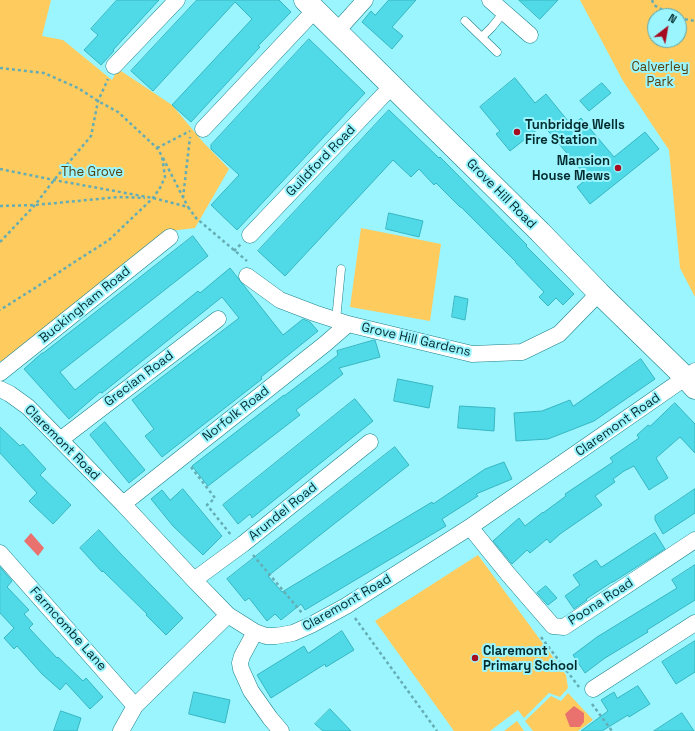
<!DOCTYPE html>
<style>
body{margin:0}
#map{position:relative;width:695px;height:731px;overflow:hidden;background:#9bf5fe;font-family:"Space Grotesk",sans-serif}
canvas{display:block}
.north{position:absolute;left:647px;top:8px;width:40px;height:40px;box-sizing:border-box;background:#9bf5fe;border:1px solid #5ea5ab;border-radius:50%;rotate:31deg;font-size:11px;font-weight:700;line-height:16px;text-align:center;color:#032c2f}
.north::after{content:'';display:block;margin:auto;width:14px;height:18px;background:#a50c20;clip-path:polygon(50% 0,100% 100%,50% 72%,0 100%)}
</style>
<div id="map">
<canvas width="695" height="731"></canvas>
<div class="north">N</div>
</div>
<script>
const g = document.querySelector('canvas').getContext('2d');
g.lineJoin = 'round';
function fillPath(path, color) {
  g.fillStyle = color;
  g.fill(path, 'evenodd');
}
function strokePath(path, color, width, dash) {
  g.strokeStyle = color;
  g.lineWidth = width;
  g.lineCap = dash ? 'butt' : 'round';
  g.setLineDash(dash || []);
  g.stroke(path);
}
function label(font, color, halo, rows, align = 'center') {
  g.font = font + ' "Space Grotesk",sans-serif';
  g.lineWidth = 4;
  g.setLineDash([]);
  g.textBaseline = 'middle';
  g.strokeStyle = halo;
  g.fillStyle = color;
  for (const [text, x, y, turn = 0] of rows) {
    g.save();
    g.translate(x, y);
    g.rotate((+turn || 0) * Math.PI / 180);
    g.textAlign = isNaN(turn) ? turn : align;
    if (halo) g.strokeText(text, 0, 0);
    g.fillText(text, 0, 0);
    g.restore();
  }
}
const green = new Path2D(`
 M0,0H51L42,36L63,40L112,80L118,69L172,105L203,142L229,169L195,228L170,231L137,253L2,362L0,361Z
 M580,0H695V297L680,268L669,150L623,81ZM655,16H679V40H655Z
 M361,228L441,244L430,321L350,307Z
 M478,555L566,675L568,688L560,697L549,693L524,718L518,710L490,731H454L375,621Z
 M568,693L593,720L578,731H533L525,721L551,696L561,701Z
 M517,721L524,731H504Z`);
const water = new Path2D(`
 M31,533L44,548L38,556L24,541Z
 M574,706L584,713V722L580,727H570L565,714Z`);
const building = new Path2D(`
 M117,0H159L113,50L114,51L101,65L84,50L98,35L91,29Z
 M197,0H279L291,12L258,46L260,47L191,122L172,105L252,19L235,2L153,91L131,71Z
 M389,0H416L392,27L403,36L392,49L362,22L371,11L375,15Z
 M519,0H558L540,19Z
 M309,39L365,93L237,230L211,205L239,175L211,149V145Z
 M515,78L535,103L546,94L572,126L581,118L614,157L645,132L659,149L590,204L577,187L588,178L543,125L510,151L496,134L500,131L480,107Z
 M602,83L611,93L589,111L580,101Z
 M389,110L439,158L440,157L527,245L526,246L574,294L563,305L556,298L548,306L539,297L544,292L516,263V262L461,207H460L436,183L434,185L419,169L411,177L393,160L285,276L258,251Z
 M389,213L423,221L419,237L386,229Z
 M193,236L208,256L60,372L75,390L198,291L200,293L230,268L283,335L303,319L310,322L318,331L261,377L262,379L162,457L145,436L154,429L132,400L239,318L222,297L102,393L100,392L69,419L24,369L42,353H43Z
 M455,296L468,299L465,320L452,317Z
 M374,340H375L380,357L339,368L343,374L296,410L300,415L208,486L192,466L284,395V396L338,355L337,351Z
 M641,359L655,379L594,421L548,439L516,441L514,413L542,411L570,400L573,406Z
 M398,379L433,386L429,408L394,401Z
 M355,399L373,421L252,518L250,514L238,524L223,505Z
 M675,403L695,424V453L680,437L656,458L668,478L649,490L634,466L624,471L613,479L615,482L595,496L602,505L560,534L550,543L547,539L530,553L527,550L512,564L493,541L519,518L525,526L543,512V513L566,496L565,494L613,462L610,458L639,438L637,435L648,425L650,426Z
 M460,406L495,408L494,431L458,428Z
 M105,422L145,470L129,483L90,435Z
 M0,427L20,446L23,444L46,469L40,475L71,505L53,524L29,501L37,493L0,453Z
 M395,447L409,465L268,576L282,592L432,502L433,504L485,469L504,462L512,479L476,494L478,496L442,519L446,526L305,610L301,604L281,620L275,614L267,621L249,598L245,601L227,579Z
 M183,489L222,536L203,555L173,526L151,499L162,490L170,500Z
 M695,489V513L663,534L655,520V516Z
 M99,530L121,554L183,618L166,635L146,615L147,614L103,571L102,572L80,548Z
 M655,533L665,549L613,582H612L586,599L587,600L574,609L565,596L580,585L573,575L596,560L601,567Z
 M695,565V600L647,630L648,632L605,658L585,673L573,655L597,637L677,588L672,580Z
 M0,567L12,581L7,587L29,610L24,614L33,624L29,628L57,658L58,657L83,681L86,678L103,697L90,709L66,683L60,690L42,674L17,646L14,649L4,638L14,628L0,613Z
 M546,586L557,598L548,605L537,593Z
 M342,631L354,650L326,667L325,664L271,698L257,675L304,646L308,653Z
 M695,641V672L676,684L662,662Z
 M638,686L650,704L629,717L628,715L602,731H581L608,711L601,700L614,692L617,698Z
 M194,692L230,700L225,723L189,714Z
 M330,709L351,731H323L315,724Z
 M61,711L81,718L77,731H54Z
 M682,713L694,731H654Z`);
const path = new Path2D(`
 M652,0L654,5L673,16
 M679,18L695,21
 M0,68L44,73L78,88L98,101L118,112L157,148L162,156L165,177L160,188L153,198L109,240L76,261L35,288L0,310
 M157,148L190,131
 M163,158L188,207
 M0,169L54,180L153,198L188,207L196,218L247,261
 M183,198L190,137
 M0,206L35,205L119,197L145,198
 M0,242L35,205L54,180L91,136L98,101L108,79
 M234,251L241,244
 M191,467L215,498L207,505L231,535
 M253,555L302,613
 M355,618L437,731
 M541,637L579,687
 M592,704L612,731`);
const lane = new Path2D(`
 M465,21L497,52
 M482,37L492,27L504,12
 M336,320L341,269`);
const street = new Path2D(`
 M490,0L530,35
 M337,31L365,0
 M114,66L177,0
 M203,129L315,10
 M250,235L392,86
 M247,276L280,300L314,313L348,324L472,354L522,352L559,334L599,293
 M0,373L170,237
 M0,389L10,394L28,407L123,504L194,580L228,615L255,632L266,636H276L293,633L311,625L346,606L470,527L695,371
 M60,440L218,319
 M123,504L325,344L348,324
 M470,527L508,574L553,626L564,627L695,540
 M0,553L135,706
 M194,580L243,544L370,442
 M255,632L242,656L240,663L241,669L251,691L270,718L281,731
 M593,689L695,623
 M121,731L135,706L228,615`);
const secondary = new Path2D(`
 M305,0L540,232L599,293L686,378L695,388`);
const markers = [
 [517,132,4,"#a50c20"],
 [618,168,4,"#a50c20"],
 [475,658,4,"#a50c20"]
];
const parkNames = [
 ["Calverley",660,67],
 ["Park",660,82],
 ["The Grove",92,172]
];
const poiNames = [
 ["Tunbridge Wells",525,125],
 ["Fire Station",525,140],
 ["Mansion",610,161,"right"],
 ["House Mews",610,176,"right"],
 ["Claremont",483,651],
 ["Primary School",483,666]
];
const streetNames = [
 ["Guildford Road",321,161,-46],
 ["Grove Hill Road",501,194,45],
 ["Buckingham Road",85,305,-39],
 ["Grove Hill Gardens",416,340,13],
 ["Grecian Road",139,379,-37],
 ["Norfolk Road",236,414,-38],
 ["Claremont Road",618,425,-35],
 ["Claremont Road",62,443,45],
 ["Arundel Road",283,512,-39],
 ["Poona Road",601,602,-33],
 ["Claremont Road",347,603,-30],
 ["Farmcombe Lane",68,629,48]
];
fillPath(green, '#fecb5f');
fillPath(water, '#e9726e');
fillPath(building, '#50dae7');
strokePath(building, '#37b6c1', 1);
strokePath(lane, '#1d8089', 9);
strokePath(street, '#1d8089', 17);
strokePath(secondary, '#1d8089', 23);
strokePath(path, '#65adb4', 2.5, [3, 3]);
strokePath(lane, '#fff', 8);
strokePath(street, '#fff', 16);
strokePath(secondary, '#fff', 22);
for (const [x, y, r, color] of markers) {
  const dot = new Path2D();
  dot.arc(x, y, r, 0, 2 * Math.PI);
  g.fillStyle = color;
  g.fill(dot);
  strokePath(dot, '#9bf5fe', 1.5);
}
label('13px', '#57410f', '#9bf5fe', parkNames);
label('bold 13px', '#032c2f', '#9bf5fe', poiNames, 'left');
label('13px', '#032c2f', '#9bf5fe', streetNames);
</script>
